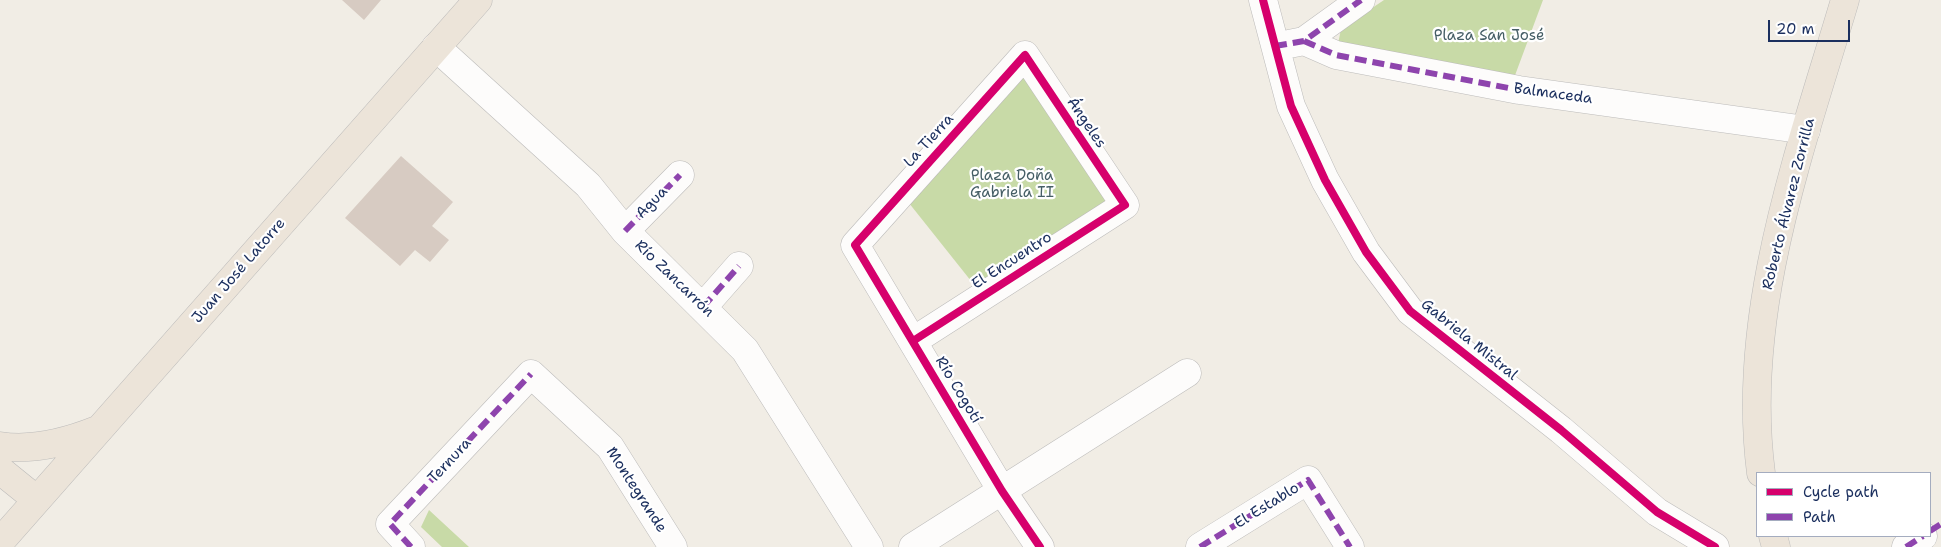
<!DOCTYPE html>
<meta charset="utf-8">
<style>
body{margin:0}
#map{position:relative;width:1941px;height:547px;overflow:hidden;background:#f1ede5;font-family:"Shantell Sans",sans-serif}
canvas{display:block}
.legend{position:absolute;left:1756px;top:472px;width:175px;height:65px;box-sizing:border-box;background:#fff;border:1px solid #a4acbf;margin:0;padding:6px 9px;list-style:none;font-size:15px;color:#1b2f5e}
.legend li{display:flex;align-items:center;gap:10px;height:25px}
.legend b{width:25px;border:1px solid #a4acbf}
.scale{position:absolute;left:1768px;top:20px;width:82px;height:22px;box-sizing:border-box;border:2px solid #1b2f5e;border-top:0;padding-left:6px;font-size:15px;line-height:18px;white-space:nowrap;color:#1b2f5e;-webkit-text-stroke:4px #fff;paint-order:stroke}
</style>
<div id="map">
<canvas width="1941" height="547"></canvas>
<ul class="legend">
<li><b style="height:6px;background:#d6006c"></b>Cycle path</li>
<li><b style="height:6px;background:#8e44ad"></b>Path</li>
</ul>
<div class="scale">20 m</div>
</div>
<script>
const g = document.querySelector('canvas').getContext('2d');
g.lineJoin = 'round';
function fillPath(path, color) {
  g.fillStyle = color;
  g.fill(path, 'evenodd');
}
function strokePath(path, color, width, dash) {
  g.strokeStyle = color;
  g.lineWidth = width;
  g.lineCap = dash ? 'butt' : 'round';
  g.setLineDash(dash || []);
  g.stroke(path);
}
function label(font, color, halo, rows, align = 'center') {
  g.font = font + ' "Shantell Sans",sans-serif';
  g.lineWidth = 4.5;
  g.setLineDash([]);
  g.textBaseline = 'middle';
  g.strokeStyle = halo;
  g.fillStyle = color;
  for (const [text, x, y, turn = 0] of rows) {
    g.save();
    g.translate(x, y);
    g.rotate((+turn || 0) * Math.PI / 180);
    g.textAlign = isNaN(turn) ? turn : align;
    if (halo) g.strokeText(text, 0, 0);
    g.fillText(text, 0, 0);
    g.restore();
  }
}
const green = new Path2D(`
 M1384,0H1543L1514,78L1337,49L1341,29Z
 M1024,73L1111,204L979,291L901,193Z
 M429,510L469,547H442L421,527Z`);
const building = new Path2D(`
 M342,0H381L364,20Z
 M401,156L453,202L432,226L449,240L430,262L415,250L400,266L345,218Z`);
const minor = new Path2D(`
 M1263,0L1291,106L1325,180L1366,252L1410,311L1561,430L1657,512L1715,547
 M1304,41L1336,55L1519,90L1806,130
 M1289,44L1304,41L1361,0
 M436,47L588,185L625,231L745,350L869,547
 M625,231L680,175
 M703,307L739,266
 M913,341L1125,205L1025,55L855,245L1002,491L1040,547
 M411,547L390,524L531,374L610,447L673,547
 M913,547L1187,373
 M1200,547L1308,480L1350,547
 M1906,547L1923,536`);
const major = new Path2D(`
 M0,446C33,451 67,442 97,430
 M0,470L37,500
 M1761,473C1740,312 1800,152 1845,0
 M1773,536L1776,547
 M0,542L478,0`);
const quiet = new Path2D(`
 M1304,41L1336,55L1519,90
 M1275,46L1304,41L1361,0
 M625,231L680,175
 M703,307L739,266
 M1930,531L1941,524
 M411,547L390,524L531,374
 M1200,547L1308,480L1350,547
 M1906,547L1923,536`);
const cycleway = new Path2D(`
 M1263,0L1291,106L1325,180L1366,252L1410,311L1561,430L1657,512L1715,547
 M913,341L1125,205L1025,55L855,245L1002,491L1040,547`);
const parkNames = [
 ["Plaza San José",1489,36],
 ["Plaza Doña",1012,176],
 ["Gabriela II",1012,193]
];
const streetNames = [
 ["Balmaceda",1553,94,8],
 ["Ángeles",1086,123,56],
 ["La Tierra",929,141,-48],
 ["Agua",652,203,-46],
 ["Roberto Álvarez Zorrilla",1789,204,-76],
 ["El Encuentro",1012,261,-33],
 ["Juan José Latorre",239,271,-49],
 ["Río Zancarrón",674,279,44],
 ["Gabriela Mistral",1469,340,39],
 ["Río Cogotí",958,390,59],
 ["Ternura",450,461,-47],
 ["Montegrande",636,490,57],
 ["El Establo",1267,506,-32]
];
fillPath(green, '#c8daa7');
fillPath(building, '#d7cbc2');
strokePath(minor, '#bcbbba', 29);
strokePath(major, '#bcbbba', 29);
strokePath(minor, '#fdfcfb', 28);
strokePath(major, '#ece4d9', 28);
strokePath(quiet, '#8e44ad', 6, [12, 6]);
strokePath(cycleway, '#d6006c', 8);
label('15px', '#455e65', '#fff', parkNames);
label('15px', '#1b2f5e', '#fff', streetNames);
</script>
